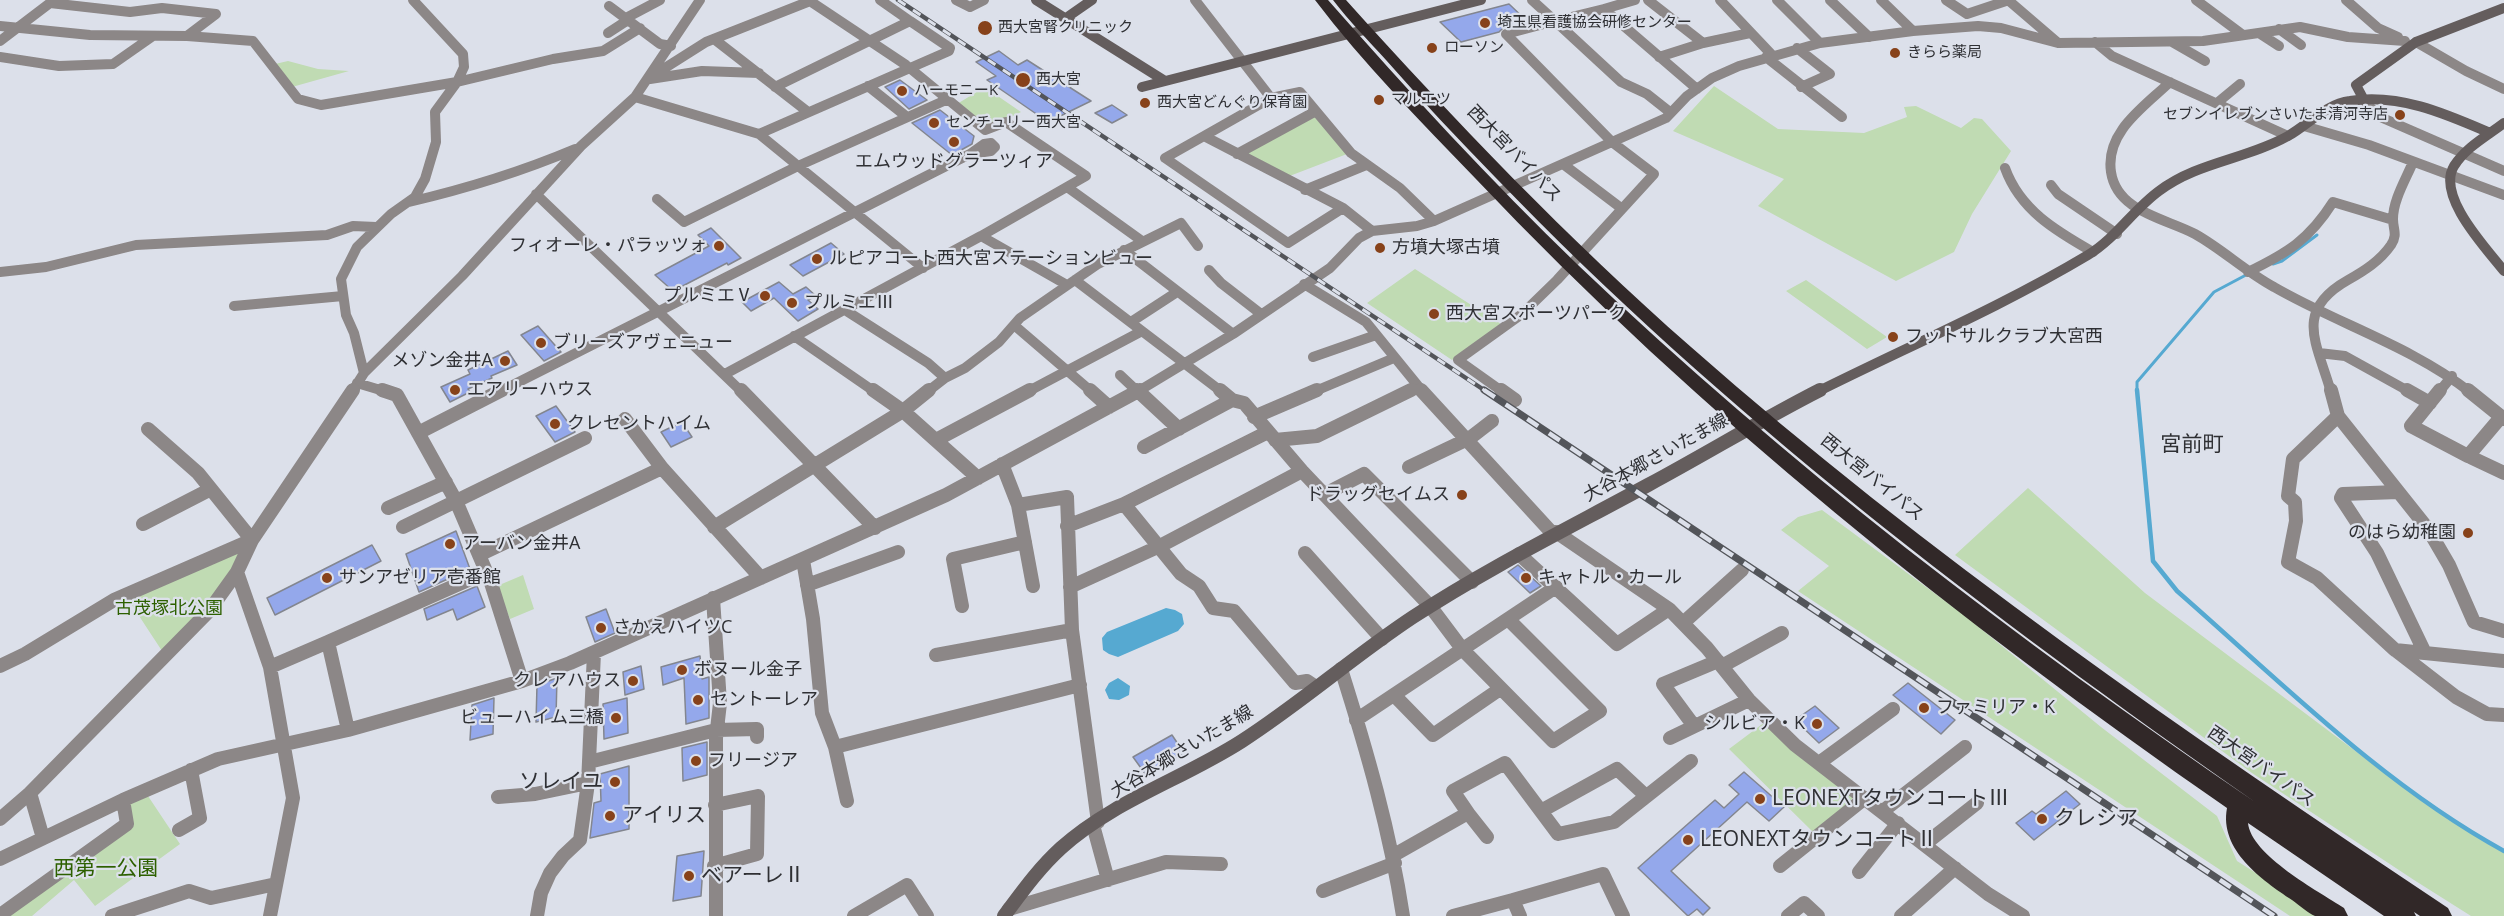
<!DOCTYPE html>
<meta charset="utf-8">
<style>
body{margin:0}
canvas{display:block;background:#dce0ea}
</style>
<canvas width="2504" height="916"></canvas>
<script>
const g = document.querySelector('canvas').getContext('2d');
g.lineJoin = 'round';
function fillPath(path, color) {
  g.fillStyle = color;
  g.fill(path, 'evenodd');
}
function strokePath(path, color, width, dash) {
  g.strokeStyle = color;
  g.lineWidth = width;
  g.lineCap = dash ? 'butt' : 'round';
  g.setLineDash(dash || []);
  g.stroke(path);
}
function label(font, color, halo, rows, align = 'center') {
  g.font = font + ' "Open Sans","Noto Sans JP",sans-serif';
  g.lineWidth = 4.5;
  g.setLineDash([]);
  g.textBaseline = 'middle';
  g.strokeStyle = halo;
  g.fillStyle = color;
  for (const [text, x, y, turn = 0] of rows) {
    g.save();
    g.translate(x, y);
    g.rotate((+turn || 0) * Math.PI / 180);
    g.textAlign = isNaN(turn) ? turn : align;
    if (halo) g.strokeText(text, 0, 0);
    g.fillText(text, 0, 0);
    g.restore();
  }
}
const green = new Path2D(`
 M288,61L318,69L349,71L292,87L275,64Z
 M1714,86L1778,129L1864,133L1907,117L1904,107L1916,106L1961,128L1974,118L1982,119L2011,151L1972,214L1954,252L1896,281L1758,206L1784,179L1673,131Z
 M980,90H989L1021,112L991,127L986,126L957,104Z
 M1308,114H1314L1347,154L1287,177L1246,155Z
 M1415,269L1501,324L1452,360L1367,303Z
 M1806,280L1887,337L1867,349L1786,291Z
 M2028,488L2145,593L2386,774L2469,832L2504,851V916H2471L2414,880L2252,773L1955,555Z
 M1822,510L1964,615L2101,727L2217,816L2237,861L2324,916H2290L1798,591L1829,566L1781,530L1798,517Z
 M246,545L206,611L164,654L126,596Z
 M523,575L534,609L510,619L497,586Z
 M1765,722L1853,798L1814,833L1729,749Z
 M148,796L180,844L95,906L74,880L32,916H2L130,824L128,805Z`);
const water = new Path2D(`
 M1166,608L1175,610L1182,614L1184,624L1178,631L1118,657L1109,654L1103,650L1102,638L1107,632Z
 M1118,678L1130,686L1129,695L1119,700L1109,699L1105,690L1109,683Z`);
const streamFar1 = new Path2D(`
 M2273,264L2282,261L2317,235
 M2137,392V382L2214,292L2246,275`);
const stream = new Path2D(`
 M2137,390L2153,561L2177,591C2280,681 2383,785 2504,851`);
const building = new Path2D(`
 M1509,4L1527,21L1504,27L1499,32L1461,42L1440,22Z
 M999,51L1018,65L1027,60L1091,101L1048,122L987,80L996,76L976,62Z
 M900,80L927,100L909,109L885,87Z
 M1112,105L1127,115L1112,123L1095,113Z
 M940,110L974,136L972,144L952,155L912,123Z
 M711,228L741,258L728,265L727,263L673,291L655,275L709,246L698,235Z
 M831,243L844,254L803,276L790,265Z
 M779,282L793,294L806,287L816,296L808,300L818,309L798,321L774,298L751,311L742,302Z
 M538,326L561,352L544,361L521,335Z
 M508,351L517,365L491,376L492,378L468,389L470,392L450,402L441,387L470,374L468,370Z
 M556,406L575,432L555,442L536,416Z
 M682,422L692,437L671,447L661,432Z
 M456,531L470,569L419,592L406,554Z
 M372,545L381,561L275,615L267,598Z
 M1518,565L1541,586L1530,593L1508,572Z
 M477,586L485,607L457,620L453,609L427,620L424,609Z
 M606,609L615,633L595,642L586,617Z
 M700,656L702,679L709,677V718L686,724L684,678L663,685L661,667Z
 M641,666L644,689L625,695L623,672Z
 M557,678L556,717L536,722L537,685Z
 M1908,683L1955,720L1941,734L1893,695Z
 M494,698L493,734L470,740L472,705Z
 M627,698L628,733L604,739L603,704Z
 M1815,706L1839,728L1819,743L1795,720Z
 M1172,735L1184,753L1146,775L1133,757Z
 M707,742V775L683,781L682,748Z
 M629,766V829L590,838L594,803L601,801L600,774Z
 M1744,772L1784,807L1769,821L1747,802L1671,871L1710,908L1703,915L1697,909L1688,916L1638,868L1715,800L1724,808L1739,794L1729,785Z
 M2066,791L2080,804L2034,840L2016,823L2032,811L2036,814Z
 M704,851L701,896L673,901L677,856Z`);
const streetFar1 = new Path2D(`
 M880,0L910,21
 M956,0L970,7L984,0
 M1195,0L1271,98L1300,92L1351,153L1400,188L1434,221
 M1532,0L1555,21L1604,9L1697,89
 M1648,0L1703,43
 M1720,0L1772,55
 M1777,0L1820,43
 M1830,0L1869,37
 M1881,0L1913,31
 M1946,0L1967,14L2009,0
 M2008,0L2057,42
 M2196,0L2243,35
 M2346,0L2378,28L2398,37
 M609,6L660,44L671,46
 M1604,9L1635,0
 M626,18L660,0
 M0,26L90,35L187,36L253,41L298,99L321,105L457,82L553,59L603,51L640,28
 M2279,29L2301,45
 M608,33L628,20
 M2259,33L2279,46
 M714,39L808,112
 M0,41L50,3L130,12L162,8L216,14L187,36
 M2095,42L2112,56L2288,136
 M2172,42L2205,61
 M2416,42L2466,71L2504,89
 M1797,48L1830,74L1801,87
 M0,57L59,66L113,64L153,36
 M1659,57L1703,43L1750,33
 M1766,57L1842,117
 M657,73L706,42L810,1L906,65L985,130L1006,122L1086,176L981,236L725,374
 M650,79L702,71L759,73
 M2170,82C2144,107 2105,132 2111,172C2117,212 2165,218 2195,234C2222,249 2246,272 2274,287C2338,324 2411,346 2470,392
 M868,86L907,117
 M635,97L759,134L923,268
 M1271,98L1204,136L1343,208L1372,231
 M2364,100L2378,116L2504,171
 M2217,103L2240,84
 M2304,126L2369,145L2504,195
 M759,134L949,51L950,48L910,21L775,87
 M1204,136L1165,158L1288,243L1343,208
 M991,143L995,147L991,151L970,154L984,144Z
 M1237,154L1316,111
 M1563,164L1621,208
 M2005,168C2020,210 2056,231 2093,252
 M2051,185L2058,194L2117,234
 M1067,187L1142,241
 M1305,190L1366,165
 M536,194L742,392
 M657,199L684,222L798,166L946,100
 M409,202C469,188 518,173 575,149
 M981,236L1067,285
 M1124,250L1233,334
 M1209,270L1221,283L1261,314
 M0,272L46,267L136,245L327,235L353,226L376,227
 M2248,272C2287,253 2309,240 2333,202L2393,220
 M1075,280L1222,392
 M1304,284L1366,322L1423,392
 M234,306L343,296
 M845,310L928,363L945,378
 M1131,322L1177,292
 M1014,325L1092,392
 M794,336L875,392
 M2319,353L2345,356L2410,392
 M1313,357L1376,335
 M364,373L354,333L346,315L341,279L357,247L391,214L415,197L425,179L436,142L435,112L457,82L464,67L463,54L413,0
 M1120,375L1138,392
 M357,383L387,392
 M352,392L364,373L462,276L581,146L635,97L700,0
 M499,392L970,154
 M927,392L945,378L965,368L999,342L1020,318L1098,264L1181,223L1198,246
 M1027,392L1142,331
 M1137,392L1233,334L1330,268L1359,238L1372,231L1417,226L1434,221L1666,118L1687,96L1712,78L1739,66L1820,43L1913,31L1978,26L2001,28L2058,43L2203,41L2300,27L2348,37L2405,41
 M1313,392L1394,358
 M1408,392L1418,387
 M1503,392L1458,360L1522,314L1557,280L1654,174L1612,142L1506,34L1555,21L1621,82L1647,94L1671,113
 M2331,392C2317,343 2293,311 2348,280C2364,271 2380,261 2391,245C2398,234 2393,230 2393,219C2393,200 2406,179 2413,162
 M2439,392L2452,376`);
const street = new Path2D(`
 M382,390L397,395L456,501L491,583L522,681
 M741,390L875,528
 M873,390L903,411L978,478
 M1090,390L1109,407
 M1137,390L1179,429
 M1220,390L1232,400L1244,403L1302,471L1430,606L1463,650L1553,741L1600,711L1509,620
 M1421,390L1553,534
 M1501,390L1515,400
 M2331,390L2338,416L2293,459L2288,496L2295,502L2296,521L2288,562L2317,578L2394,649L2456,697L2487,714L2504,715
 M2407,390L2430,403
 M2440,390L2411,426L2468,456L2501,417
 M2468,390L2504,419
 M2338,416L2428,529L2449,565L2474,622L2504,631
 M1254,417L1317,390
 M625,419L662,468L761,578
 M418,433L502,390
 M936,440L1030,390
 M1275,440L1317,436L1411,390
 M1144,447L1232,400
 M2468,456L2504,473
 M1002,464L1018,505L1033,586
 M1409,467L1470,438L1492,421
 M2398,492L2343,494L2341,498L2377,553L2425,653
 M1325,494L1364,474L1472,582
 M1124,504L1181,574L1199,586L1213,608L1234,611L1295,683L1307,681L1316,687
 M1018,505L1067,497L1072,630L1098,822
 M388,508L446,482
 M143,524L211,489
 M1067,526L1124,504L1268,432
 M403,527L585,438
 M714,527L903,411L929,390
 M1556,532L1669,609L1707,648L1749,700L1795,745L1988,894L2023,916
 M1305,553L1382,639
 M1519,554L1617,644L1669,609
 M479,555L662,468
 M803,560L813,619L822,713L835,747L847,801
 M237,572L270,667L293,798L270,916
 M807,585L898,552
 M1070,587L1160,546L1302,471
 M713,598L720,703L716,738V916
 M962,606L953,559L1025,542
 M1683,623L1742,570
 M328,642L486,572
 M2395,650L2504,661
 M936,655L1072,630
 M0,666L25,654L114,600L252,540L198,473L148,429
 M1722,666L1782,633
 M270,667L328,642L348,730
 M1341,669C1367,751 1390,831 1403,916
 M1394,695L1433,735L1500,689
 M1356,720L1556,587
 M1694,726L1663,684L1718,661
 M1670,738L1749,700
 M835,747L1080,685
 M589,762L716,730L757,729V737
 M1819,763L1893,709
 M30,793L43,838
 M498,797L535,794L588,783
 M1541,811L1617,769L1646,796
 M1883,811L1965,747
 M1468,813L1487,837
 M0,819L30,793L209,611L237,572L252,540L353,390
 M1093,825L1108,880
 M179,830L200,818L191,770
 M1925,844L1977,803
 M1394,855L1468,813L1453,791L1505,763L1558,834L1614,822L1691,761
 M0,859L123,800L218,759L348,730L522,681L570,663L946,495L1140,390
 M714,866L757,854L758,796L715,805
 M1780,866L1865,798
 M1859,872L1898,823
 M1323,891L1395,863
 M1513,900L1603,874L1623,916
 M1009,909L1166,862L1221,864
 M0,915L127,824L123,800
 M112,916L189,891L211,898L276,884
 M537,916L541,893L550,873L563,856L580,840L588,783L594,653
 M854,916L907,885L927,916
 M1453,916L1513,900L1520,916
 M1788,916L1804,903L1818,916
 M1901,916L1955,868`);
const secondaryFar1 = new Path2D(`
 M1036,0L1165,81
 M1066,18L1092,0
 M1142,87L1481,0
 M2364,100L2356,85L2416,42L2504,8
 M2504,123C2487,136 2466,147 2454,166C2436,196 2486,248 2504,271
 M1817,392C1907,347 2001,307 2088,255C2116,238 2133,210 2159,191C2197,162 2247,159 2288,136C2309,124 2326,104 2350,101C2399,93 2446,114 2490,133`);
const secondary = new Path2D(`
 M1004,916C1022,892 1038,869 1061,848C1113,801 1183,779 1242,741C1301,703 1354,656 1413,617C1488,568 1569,528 1648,485C1706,454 1761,420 1820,390`);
const highway = new Path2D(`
 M1315,0H1328C1408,91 1491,181 1578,265C1786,464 2017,640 2255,802C1986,614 1723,414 1495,177C1458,139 1421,100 1386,60C1368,40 1349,21 1333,0H1346C1455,121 1568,239 1691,347C1927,555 2187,734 2448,908L2452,916H2420L2414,912L2416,916H2384L2248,823C2251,855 2318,891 2344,908L2348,916C2338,916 2324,916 2315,916C2308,913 2299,905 2292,900C2262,880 2219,850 2227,808C1959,622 1700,416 1475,178C1420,121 1363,63 1315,0Z`);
const railFar1 = new Path2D(`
 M898,0L1487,392`);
const rail = new Path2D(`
 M1484,390L2274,916`);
const markers = [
 [1485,23,6,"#87421a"],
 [985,28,8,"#87421a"],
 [1432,48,6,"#87421a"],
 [1895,53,6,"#87421a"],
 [1023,80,8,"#87421a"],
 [902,91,6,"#87421a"],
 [1379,100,6,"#87421a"],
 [1145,103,6,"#87421a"],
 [2400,115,6,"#87421a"],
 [934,123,6,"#87421a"],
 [954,142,6,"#87421a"],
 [719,246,6,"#87421a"],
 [1380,248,6,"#87421a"],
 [817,259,6,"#87421a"],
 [765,296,6,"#87421a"],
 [792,303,6,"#87421a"],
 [1434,314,6,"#87421a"],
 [1893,337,6,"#87421a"],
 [541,343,6,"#87421a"],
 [505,361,6,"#87421a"],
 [455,390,6,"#87421a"],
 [555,424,6,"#87421a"],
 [1462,495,6,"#87421a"],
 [2468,533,6,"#87421a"],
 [450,544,6,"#87421a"],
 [327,578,6,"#87421a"],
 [1526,578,6,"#87421a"],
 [601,628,6,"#87421a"],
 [682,670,6,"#87421a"],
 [633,681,6,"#87421a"],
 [698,700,6,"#87421a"],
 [1924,708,6,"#87421a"],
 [616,718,6,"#87421a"],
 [1817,724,6,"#87421a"],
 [696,761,6,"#87421a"],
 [615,782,6,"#87421a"],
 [1760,799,6,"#87421a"],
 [610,816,6,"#87421a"],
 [2042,819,6,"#87421a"],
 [1688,840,6,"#87421a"],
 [689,876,6,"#87421a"]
];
const farPoinames = [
 ["埼玉県看護協会研修センター",1497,23],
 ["西大宮腎クリニック",998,28],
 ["ローソン",1444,48],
 ["きらら薬局",1907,53],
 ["西大宮",1036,80],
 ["ハーモニーK",914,91],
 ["マルエツ",1391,100],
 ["西大宮どんぐり保育園",1157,103],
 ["セブンイレブンさいたま清河寺店",2388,115,"right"],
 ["センチュリー西大宮",946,123]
];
const streetNames = [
 ["西大宮バイパス",1514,154,46],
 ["大谷本郷さいたま線",1656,458,-29],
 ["西大宮バイパス",1872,478,39],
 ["大谷本郷さいたま線",1182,752,-31],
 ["西大宮バイパス",2261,767,35]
];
const poiNames = [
 ["エムウッドグラーツィア",954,162,"center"],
 ["フィオーレ・パラッツォ",707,246,"right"],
 ["方墳大塚古墳",1392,248],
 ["ルピアコート西大宮ステーションビュー",829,259],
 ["プルミエⅤ",753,296,"right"],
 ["プルミエⅢ",804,303],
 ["西大宮スポーツパーク",1446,314],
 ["フットサルクラブ大宮西",1905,337],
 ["ブリーズアヴェニュー",553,343],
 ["メゾン金井A",493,361,"right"],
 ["エアリーハウス",467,390],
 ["クレセントハイム",567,424],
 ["ドラッグセイムス",1450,495,"right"],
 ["のはら幼稚園",2456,533,"right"],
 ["アーバン金井A",462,544],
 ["サンアゼリア壱番館",339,578],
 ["キャトル・カール",1538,578],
 ["さかえハイツC",613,628],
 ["ボヌール金子",694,670],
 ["クレアハウス",621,681,"right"],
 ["セントーレア",710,700],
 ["ファミリア・K",1936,708],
 ["ビューハイム三橋",604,718,"right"],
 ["シルビア・K",1805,724,"right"],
 ["フリージア",708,761]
];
const parkNames = [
 ["古茂塚北公園",169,609]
];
const quarterNames = [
 ["宮前町",2192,445]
];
const nearPoinames = [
 ["ソレイユ",603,782,"right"],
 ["LEONEXTタウンコートⅢ",1772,799],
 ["アイリス",622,816],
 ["クレシア",2054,819],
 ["LEONEXTタウンコートⅡ",1700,840],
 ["ベアーレⅡ",701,876]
];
const nearParknames = [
 ["西第一公園",106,869]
];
fillPath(green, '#c0dbb3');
fillPath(water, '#56a9d1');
strokePath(streamFar1, '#56a9d1', 3);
strokePath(stream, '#56a9d1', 4.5);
fillPath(building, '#94a8eb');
strokePath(building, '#83868f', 1.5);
strokePath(streetFar1, '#8c8787', 10);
strokePath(street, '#8c8787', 14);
strokePath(secondaryFar1, '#645d5d', 10);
strokePath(secondary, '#645d5d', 14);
fillPath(highway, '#312828');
strokePath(railFar1, '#53555a', 4.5);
strokePath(rail, '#53555a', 7);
strokePath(railFar1, '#dce0ea', 3, [9]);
strokePath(rail, '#dce0ea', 4.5, [13]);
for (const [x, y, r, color] of markers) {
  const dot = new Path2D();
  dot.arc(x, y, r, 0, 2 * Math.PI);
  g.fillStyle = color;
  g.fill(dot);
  strokePath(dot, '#dce0ea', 2);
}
label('15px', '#2f3034', '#dce0ea', farPoinames, 'left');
label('18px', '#2f3034', '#dce0ea', streetNames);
label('18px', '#2f3034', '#dce0ea', poiNames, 'left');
label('18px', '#2d6000', '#dce0ea', parkNames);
label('21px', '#2f3034', '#dce0ea', quarterNames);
label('21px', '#2f3034', '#dce0ea', nearPoinames, 'left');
label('21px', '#2d6000', '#dce0ea', nearParknames);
</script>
